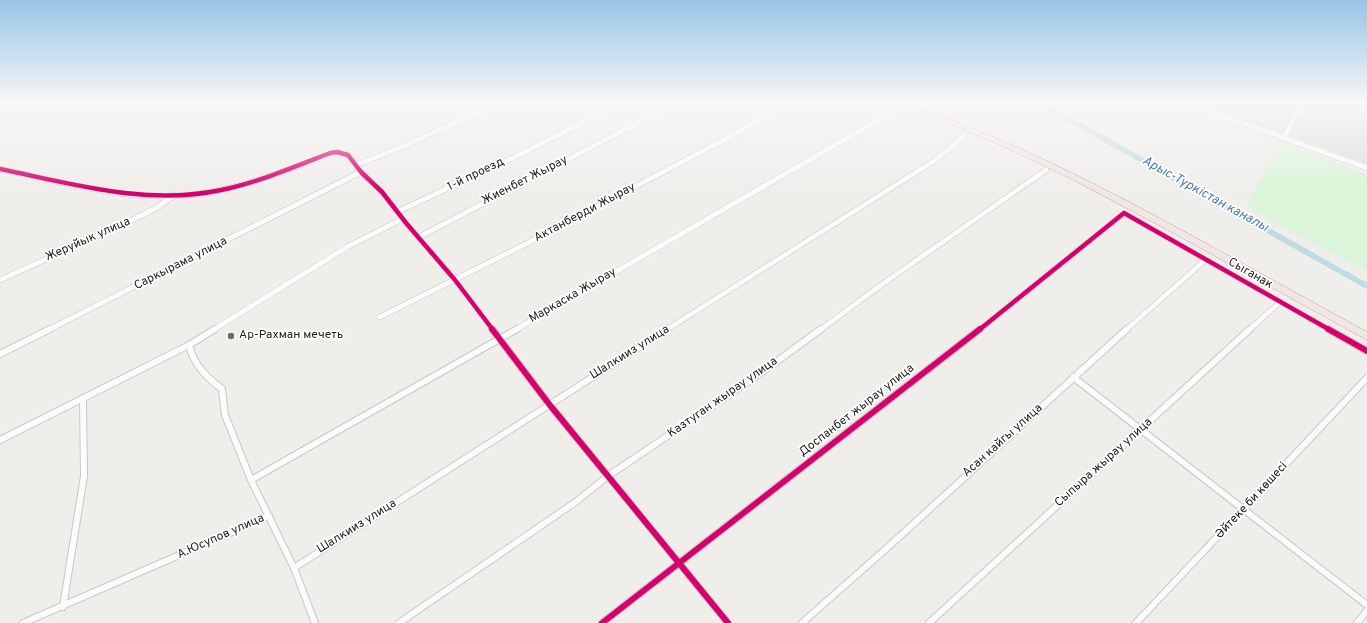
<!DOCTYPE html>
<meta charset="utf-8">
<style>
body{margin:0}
canvas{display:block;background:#f0eeeb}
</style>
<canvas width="1367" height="623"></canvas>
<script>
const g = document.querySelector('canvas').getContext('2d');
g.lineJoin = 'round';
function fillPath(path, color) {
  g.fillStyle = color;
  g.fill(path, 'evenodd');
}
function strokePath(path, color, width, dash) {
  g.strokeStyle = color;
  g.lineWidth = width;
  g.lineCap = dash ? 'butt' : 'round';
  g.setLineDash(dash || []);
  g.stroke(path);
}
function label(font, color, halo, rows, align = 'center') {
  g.font = font + ' Overpass,sans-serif';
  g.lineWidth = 3.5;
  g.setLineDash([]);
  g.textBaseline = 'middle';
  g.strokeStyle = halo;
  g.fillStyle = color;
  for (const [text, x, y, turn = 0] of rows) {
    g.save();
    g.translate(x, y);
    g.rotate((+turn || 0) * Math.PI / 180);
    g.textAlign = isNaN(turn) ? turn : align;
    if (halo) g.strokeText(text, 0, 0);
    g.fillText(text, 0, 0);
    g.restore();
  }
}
const residential = new Path2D(`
 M1201,104H1367V164Z`);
const park = new Path2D(`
 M1282,143L1367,174V271L1246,207Z`);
const canal = new Path2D(`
 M1042,104L1367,286`);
const minorFar1 = new Path2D(`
 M1190,104L1367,168
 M1284,138L1301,104
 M356,165L402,147L496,104
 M0,169C61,182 126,201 189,195C240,190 289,169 337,152L348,155L361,172L382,192L397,212L523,153L618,104
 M419,237L674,104
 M0,280L132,220L158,207L174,195
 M380,317L522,246L720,142L787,104
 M48,330L361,172
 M213,330L347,247L402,219L455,280L493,330
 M515,330L894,111
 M666,330L937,159L964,136
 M820,330L881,285L1046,170
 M979,330L1124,213L1330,330
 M1126,330L1203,262L1204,259
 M1249,330L1280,302`);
const minor = new Path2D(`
 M492,329L549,404L728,623
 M1328,329L1367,351
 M189,345C194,365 206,377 222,389L225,415L251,480L294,568L315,623
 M0,354L50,329
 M1073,377L1367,605
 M0,440L189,345L215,329
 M251,480L517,329
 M294,568L668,329
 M63,607L84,476L83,398
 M23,623L269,516
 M399,623L577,501L608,476L761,373L821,329
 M602,623L980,329
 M802,623L887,548L1127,329
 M929,623L1250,329
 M1136,623L1367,378
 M1357,623L1367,611`);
const tertiary = new Path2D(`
 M395,210H399L405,219L404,221H400L394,212Z`);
const trunk = new Path2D(`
 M893,104H904C1008,137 1104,188 1200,240C1256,271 1311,301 1367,332V340L1168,230L1068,177L1000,145L965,130Z`);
const rail = new Path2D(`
 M0,106L6,104`);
const cyclewayFar1 = new Path2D(`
 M0,169C73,184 147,206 221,190C259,182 294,167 330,153L337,152L348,155L361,172L382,192L406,223L455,280L493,330
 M979,330L1124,213L1330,330`);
const cycleway = new Path2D(`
 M492,329L549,404L728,623
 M1328,329L1367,351
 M602,623L980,329`);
const markers = [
 [231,336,4,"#6a6968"]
];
const streetNames = [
 ["1-й проезд",476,175,-26],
 ["Жиенбет Жырау",525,181,-27],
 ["Актанберди Жырау",585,213,-28],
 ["Жеруйык улица",88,240,-24],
 ["Саркырама улица",181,264,-27],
 ["Сыганак",1250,274,30],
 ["Маркаска Жырау",573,296,-30],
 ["Шалкииз улица",630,353,-32],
 ["Казтуган жырау улица",723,398,-35],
 ["Доспанбет жырау улица",857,411,-38],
 ["Асан кайгы улица",1003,441,-42],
 ["Сыпыра жырау улица",1104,463,-42],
 ["Әйтеке би көшесі",1252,501,-47],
 ["Шалкииз улица",357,527,-32],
 ["А.Юсупов улица",221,537,-24]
];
const poiNames = [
 ["Ар-Рахман мечеть",239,336]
];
const waterNames = [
 ["Арыс-Түркістан каналы",1205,195,29]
];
fillPath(residential, '#dfdedc');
fillPath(park, '#daf5da');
strokePath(canal, '#bfdbe3', 5.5);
strokePath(minorFar1, '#c9c8c7', 6);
strokePath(minor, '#c9c8c7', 8);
strokePath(tertiary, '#c9c8c7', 1);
strokePath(trunk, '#c5a2ac', 1);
strokePath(minorFar1, '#fdfcfc', 5);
strokePath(minor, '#fdfcfc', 6);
fillPath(tertiary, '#fdfcfc');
fillPath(trunk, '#f0e6e4');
strokePath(rail, '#ccc', 3.5);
strokePath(rail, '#fff', 2, [5.5]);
strokePath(cyclewayFar1, '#d6006c', 4.5);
strokePath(cycleway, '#d6006c', 6);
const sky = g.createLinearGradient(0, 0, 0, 191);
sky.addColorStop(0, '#97c4e6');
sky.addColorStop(0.54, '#f8f7f6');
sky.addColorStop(1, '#f8f7f600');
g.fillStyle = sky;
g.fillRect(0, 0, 1367, 191);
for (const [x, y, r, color] of markers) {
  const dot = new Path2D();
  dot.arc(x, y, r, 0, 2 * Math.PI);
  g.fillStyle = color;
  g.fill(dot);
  strokePath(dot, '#fff', 1.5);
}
label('12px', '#222', '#fff', streetNames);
label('12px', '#222', '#fff', poiNames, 'left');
label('italic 13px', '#4a7aab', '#fff', waterNames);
</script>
